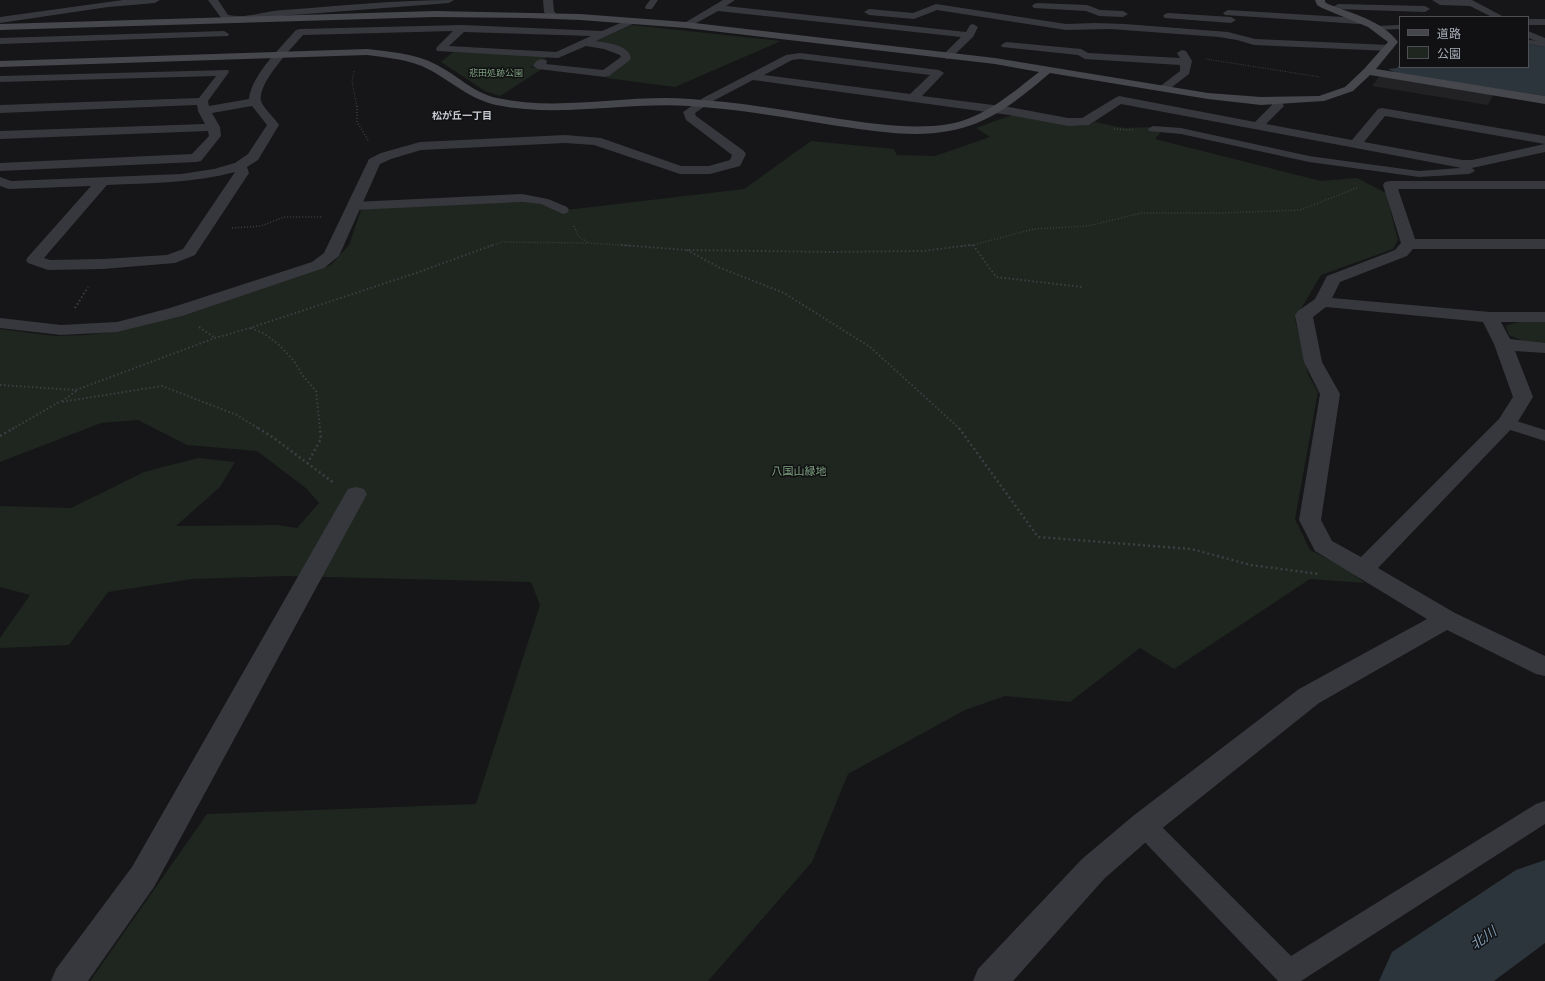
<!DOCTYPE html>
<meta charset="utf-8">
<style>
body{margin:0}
#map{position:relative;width:1545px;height:981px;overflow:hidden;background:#161618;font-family:"Roboto Condensed","Noto Sans JP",sans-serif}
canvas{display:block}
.legend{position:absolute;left:1399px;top:16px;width:130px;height:52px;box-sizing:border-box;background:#111113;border:1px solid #4d4f55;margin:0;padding:5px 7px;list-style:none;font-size:12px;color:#a8adb8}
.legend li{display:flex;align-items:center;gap:8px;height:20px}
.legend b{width:20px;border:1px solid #4d4f55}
</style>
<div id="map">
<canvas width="1545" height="981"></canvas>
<ul class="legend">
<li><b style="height:5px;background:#45474d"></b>道路</li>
<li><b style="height:11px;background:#1e261f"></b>公園</li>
</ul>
</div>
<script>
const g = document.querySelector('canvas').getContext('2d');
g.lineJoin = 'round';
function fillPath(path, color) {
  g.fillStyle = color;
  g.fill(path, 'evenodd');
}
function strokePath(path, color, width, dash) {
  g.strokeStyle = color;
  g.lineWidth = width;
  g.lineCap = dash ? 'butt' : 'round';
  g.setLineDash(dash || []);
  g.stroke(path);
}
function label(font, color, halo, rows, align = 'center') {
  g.font = font + ' "Roboto Condensed","Noto Sans JP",sans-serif';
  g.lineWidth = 3;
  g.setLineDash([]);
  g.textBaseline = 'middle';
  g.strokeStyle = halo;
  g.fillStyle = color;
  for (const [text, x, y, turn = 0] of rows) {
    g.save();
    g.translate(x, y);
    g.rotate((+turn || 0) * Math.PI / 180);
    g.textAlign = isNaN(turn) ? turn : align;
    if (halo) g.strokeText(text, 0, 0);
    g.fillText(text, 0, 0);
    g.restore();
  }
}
const built = new Path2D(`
 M1380,75L1494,93L1488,105L1372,86Z`);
const green = new Path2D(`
 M632,25L781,41L675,87L606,78L631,58L628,51L596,41Z
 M453,52L549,56L531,67L542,69L500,96L485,91L441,62Z
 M1012,115C1030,118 1080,131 1095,122L1124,128L1152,127L1161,132L1155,139L1321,181L1357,178L1386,193L1398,240L1393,249L1321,275L1295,319L1308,374L1318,392L1295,519L1310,550L1345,568L1365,583L1310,579L1174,669L1140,648L1070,702L1005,696L965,710L848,774L812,862L708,981H90L207,814L476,804L540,605L531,582L286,576L192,579L108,592L69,645L0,648V638L30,595L0,587V506L71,508L144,472L198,458L235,462L220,487L176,526L277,525L297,528L319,503L307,489L257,451L187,445L138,420L101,423L0,462V329L55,336L86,335L119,331L152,323L331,265L349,245L361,210L369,207L521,202L543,203L558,211L744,189L811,141L894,149L897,155L935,156L990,137L976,128Z
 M1518,322H1545V344L1528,343L1509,335L1506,326Z`);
const water = new Path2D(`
 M1528,44L1545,47V96L1396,73L1388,69L1397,68L1400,64V67H1528Z`);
const river = new Path2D(`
 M1545,860V943L1494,981H1379L1392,952L1516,870Z`);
const pathFar3 = new Path2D(`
 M1206,59L1320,77
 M354,71L352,81L357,107`);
const pathFar2 = new Path2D(`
 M357,106V122L368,140
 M1114,129L1133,130
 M574,226L578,236L589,243
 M232,228L261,226L284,217H323
 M973,245L974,246
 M490,246L502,242L589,243L635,246
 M962,246L973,245L1034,229L1088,226L1141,213H1221L1300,210L1359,187`);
const pathFar1 = new Path2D(`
 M621,245L686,250L830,252L922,251L970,245
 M973,245L996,277L1082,287
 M687,250L718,267L784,293L870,347L960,429
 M75,308L88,287
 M199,327L215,338
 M251,328L265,334L279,345L294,361L303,376L316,391L320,429
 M0,385L76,390L215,338L250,328L416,273L493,245
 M76,391L61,402L162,386L237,415L259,429
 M12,429L61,401`);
const path = new Path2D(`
 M258,428L274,438L334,483
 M959,428L1038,537L1191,549L1251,565L1319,574
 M0,436L14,428
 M307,464L321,439L320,428`);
const lane = new Path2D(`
 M650,0H658L652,9H646L645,7Z
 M1400,25V29L1375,30L1371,28L1375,26Z
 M1528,40L1545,41V47L1528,44Z
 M1153,126L1181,128L1309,156L1419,171L1460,168L1457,164L1462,161L1466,162L1475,171L1469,174L1419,177L1309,162L1181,134L1149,131L1148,129Z
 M522,194L548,199L567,207L569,210L567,213L563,214L541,204L522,202L354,210L350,209L348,206L350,203L354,202Z
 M1507,418L1545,430V441L1501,427L1499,423L1501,419Z
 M1545,801V824L1301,981H1278L1135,832L1131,825L1135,818L1144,815L1153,818L1291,956L1536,804Z`);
const street = new Path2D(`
 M123,0H160L155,3L108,7L0,23V17Z
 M208,0H218L228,15C245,19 265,11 283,10C340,6 396,0 454,0L449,3L268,17L237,23L222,19Z
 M543,0H553L554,11L557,15L555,17H549L544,12Z
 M723,0H735L726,6L966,32L970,25L973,24L978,27L973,37L951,58L947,59L942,56L961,37L718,11L689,27H683L681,25Z
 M1432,0H1472L1504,17H1492L1470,6L1440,5Z
 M1037,3L1087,5L1100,10L1123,11L1128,14L1123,17L1099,16L1086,11L1034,8L1032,6L1034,4Z
 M936,4L1066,24L1095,23L1125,24L1228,32L1255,39L1389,45L1394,48L1389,51L1254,45L1237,40L1219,37L1110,29L1066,30L937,10L914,19L869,15L864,12L869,9L913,13Z
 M1338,4L1425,6L1430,9L1425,12L1335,9L1333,7Z
 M1228,10L1359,18L1364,21L1359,24L1225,15L1223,13Z
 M1168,13L1231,17L1236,20L1231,23L1165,18L1163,16L1165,14Z
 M632,18L637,21L635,23L596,41C608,43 629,45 631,58L630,60L609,76L605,77L538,69L533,66C536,61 539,58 546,60L547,62L546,64L603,70L621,57L620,55L604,49L586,46L558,58L437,51L436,49L437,47L453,31L303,35C293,47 254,86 262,103C266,111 274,117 279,125L258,160L247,167L249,173L195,255L175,263L103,269L48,270L28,263L26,260L28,257L91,186L9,189L0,186V177L11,181L181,174L214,169L235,163L248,154L267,125L252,106L212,113L220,127L221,136L201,161L196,162L0,171V163L192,154L209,136L208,131L0,139V131L205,124L198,111L197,105L0,113V105L199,98L216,76L0,82V76L228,70L229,72L208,101L209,106L249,99C251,76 281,47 296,30L300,29L462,25L602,31ZM464,32L591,36L556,52L449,46ZM235,172L183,249L167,255L103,259L50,260L44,258L107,185C150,183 193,183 235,172Z
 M1528,19H1545V25H1528Z
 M224,31L229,34L228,36L0,44V38Z
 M1528,31L1545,38V44L1528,38Z
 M1006,42L1081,49L1088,53L1180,58L1177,53L1182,50L1186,51L1192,61L1189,74L1168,90H1160L1158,88L1180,71V65L1085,59L1078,55L1002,47L1001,45Z
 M800,53L939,70L944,73L922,96L1009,107L1068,118H1082L1115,98L1119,96L1255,122L1272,105L1270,101L1272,99H1280L1284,106L1266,124L1352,140L1378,109L1382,108L1545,136V144L1385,116L1364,142L1462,160H1472L1545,144V152L1472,168H1462L1121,104L1089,125L1068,126L1009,115L753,80L711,102L695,113L696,116L744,151L746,154L740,166L710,174H680L594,145L565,143L421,150L391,159L380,164L339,256L324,268L182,316L117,332L61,335L0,328V318L61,325L117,322L170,308L312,262L324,253L369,159L381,153L420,142L565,135L601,138L681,166H709L730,160L732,155L686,120L683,112L703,98L786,55ZM800,59L930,75L910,94L764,75L792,60Z
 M1390,181H1545V189H1398L1415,239H1545V249H1413L1407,256L1340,282L1332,298L1490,312H1545V322H1501L1510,339L1545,343V353L1515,351L1533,397L1517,423L1378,568L1455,613L1545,656V676L1536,674L1447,630L1319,703L1155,834L1104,879L1013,981H973L978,969L1082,859L1133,816L1299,689L1427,619L1315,551L1299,520L1320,394L1304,362L1295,315L1298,311L1315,299L1327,276L1395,250L1401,243L1383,185L1385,182ZM1326,307L1483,322L1494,344L1513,397L1499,419L1361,557L1332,541L1321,520L1340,394L1322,362L1313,317Z
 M356,487L364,489L367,494L154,887L88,981H51L56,969L132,867L345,494L348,489Z`);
const secondary = new Path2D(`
 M1315,0H1325V2L1328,4C1352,14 1382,20 1398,42L1376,69L1545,96V104L1370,75L1353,91L1324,101L1261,105L1208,99L1050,73C1019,99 990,124 949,131C913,138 874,131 838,126C789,118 739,109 689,106C624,102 560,118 496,105C470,99 452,82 430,70C410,59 388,58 367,55L0,67V61L367,49C390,52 414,53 435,64C456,74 473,93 497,98C560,112 626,94 690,99C740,102 790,111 840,119C876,124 913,130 949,124C984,118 1012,93 1039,72L995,64L686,28L580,20L527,18L435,17L0,30V24L435,11L580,14L686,22L995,58L1208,93L1261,97L1319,96L1345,87L1364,69L1388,42L1368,27L1322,8L1317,5Z`);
const farParknames = [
 ["悲田処跡公園",496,74]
];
const farNeighbourhoodnames = [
 ["松が丘一丁目",462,116]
];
const parkNames = [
 ["八国山緑地",799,472]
];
const nearWaternames = [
 ["北川",1484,939,-35]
];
fillPath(built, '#222225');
fillPath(green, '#1e261f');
fillPath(water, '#2c353c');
fillPath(river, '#2c353c');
strokePath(pathFar3, '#3d3f44', 1, [1, 1.5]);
strokePath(pathFar2, '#3d3f44', 1.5, [1, 2]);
strokePath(pathFar1, '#3d3f44', 2, [1.5, 2.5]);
strokePath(path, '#3d3f44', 2.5, [2, 3]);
fillPath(lane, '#37383d');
fillPath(street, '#37383d');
fillPath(secondary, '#45474d');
label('9px', '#7fa381', '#111113', farParknames);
label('bold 10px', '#c9ccd4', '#111113', farNeighbourhoodnames);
label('11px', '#7fa381', '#111113', parkNames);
label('italic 14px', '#7f9bb3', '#111113', nearWaternames);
</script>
